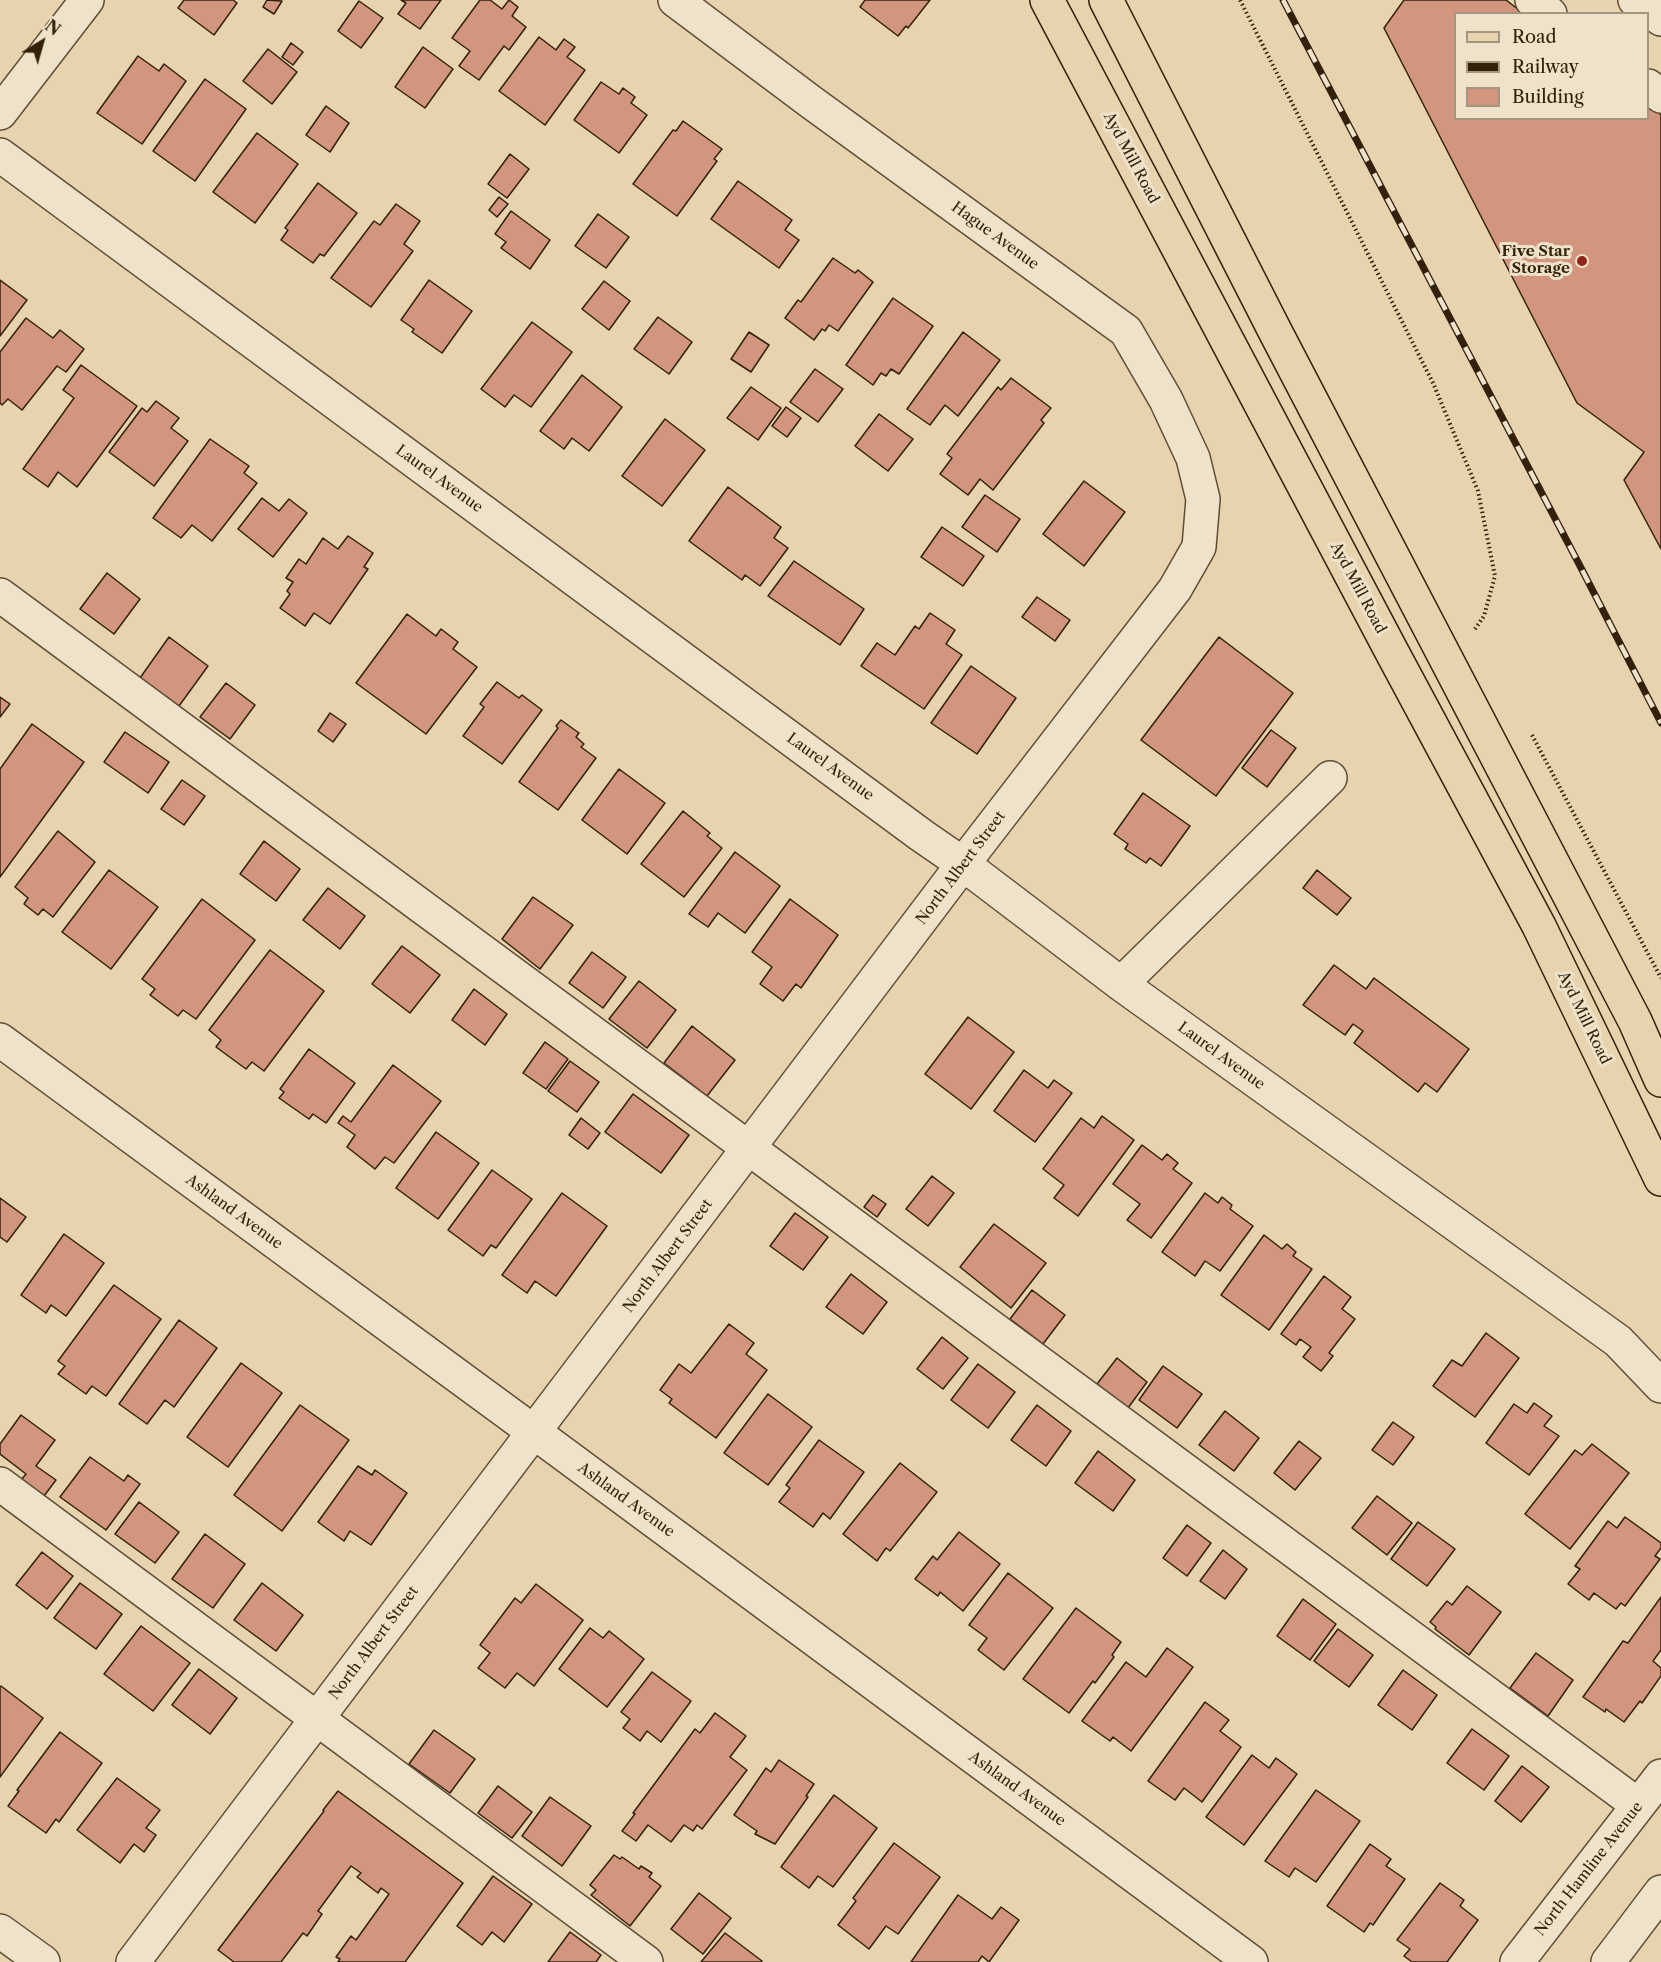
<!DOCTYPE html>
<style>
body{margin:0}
#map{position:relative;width:1661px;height:1962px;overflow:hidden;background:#e7d3ae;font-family:"Libre Caslon Text",serif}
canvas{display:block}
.legend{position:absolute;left:1454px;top:12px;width:195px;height:108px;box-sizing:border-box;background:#efe2ca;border:2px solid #a4957e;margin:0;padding:8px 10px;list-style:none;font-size:18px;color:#33210c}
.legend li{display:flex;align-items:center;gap:12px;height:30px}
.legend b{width:30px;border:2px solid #a4957e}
.north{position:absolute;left:12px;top:12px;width:60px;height:60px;-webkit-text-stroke:4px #efe2ca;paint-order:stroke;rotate:37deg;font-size:16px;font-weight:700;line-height:24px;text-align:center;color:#33210c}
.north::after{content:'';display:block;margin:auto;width:21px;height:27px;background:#33210c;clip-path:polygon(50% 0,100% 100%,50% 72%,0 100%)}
</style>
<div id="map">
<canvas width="1661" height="1962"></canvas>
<ul class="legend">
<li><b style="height:8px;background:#e7d3ae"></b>Road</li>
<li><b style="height:8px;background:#33210c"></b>Railway</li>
<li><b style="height:16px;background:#d2967e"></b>Building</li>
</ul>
<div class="north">N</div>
</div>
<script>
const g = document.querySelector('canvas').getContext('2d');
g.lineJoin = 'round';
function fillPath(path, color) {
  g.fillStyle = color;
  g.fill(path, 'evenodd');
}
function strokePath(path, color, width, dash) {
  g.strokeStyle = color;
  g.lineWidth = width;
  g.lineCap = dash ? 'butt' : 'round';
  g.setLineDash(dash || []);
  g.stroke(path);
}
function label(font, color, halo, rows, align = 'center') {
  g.font = font + ' "Libre Caslon Text",serif';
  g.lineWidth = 6;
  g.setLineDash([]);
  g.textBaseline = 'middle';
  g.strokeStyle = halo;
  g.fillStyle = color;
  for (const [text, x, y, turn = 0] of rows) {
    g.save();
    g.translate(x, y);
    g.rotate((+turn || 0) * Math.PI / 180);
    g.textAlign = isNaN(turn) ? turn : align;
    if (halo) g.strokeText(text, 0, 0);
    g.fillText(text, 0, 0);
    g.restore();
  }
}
const building = new Path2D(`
 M184,0H233L237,3L214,35L178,8Z
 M267,0L282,1L274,14L263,7Z
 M401,0H441L420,29L398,14L406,3Z
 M480,0H490L502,9L509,0L518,7L512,16L526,27L509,50L504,46L479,80L459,66L470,51L452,38Z
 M865,0H930L908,28L906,26L898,36L860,7Z
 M1404,0H1506L1524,14H1456V118H1648V105L1661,115V549L1624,480L1644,452L1577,403L1384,28Z
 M359,1L383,18L361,48L338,31Z
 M539,37L556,50L564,39L575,47L567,57L585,70L545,125L499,91Z
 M291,43L303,52L293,65L282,57Z
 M423,47L453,69L425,108L395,87Z
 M268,49L297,72L272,104L243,81Z
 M138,56L159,71L164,64L186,81L142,144L97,113Z
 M205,79L246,109L195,181L153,151Z
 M601,82L619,94L623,88L635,97L631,103L647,115L619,153L574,120Z
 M326,106L349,123L330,152L306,135Z
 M683,121L722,149L714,159L717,161L677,216L633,184L673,130L676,131Z
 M257,133L298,164L255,223L213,192Z
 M510,154L529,169L507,198L488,184Z
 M738,181L792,220L785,230L799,240L779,268L711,219Z
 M318,183L357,213L324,256L320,254L313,263L281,240L288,230L285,228Z
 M499,197L508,204L497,217L489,210Z
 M396,204L420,221L404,244L413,251L371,307L331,278L374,221L380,225Z
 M511,211L550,240L530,269L501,248L506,242L495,234Z
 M598,214L629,237L606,268L575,246Z
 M833,258L855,273L858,270L873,282L838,331L829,325L825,331L822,329L814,340L785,318L798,300L801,302Z
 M0,280L27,300L0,336Z
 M429,280L472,311L442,353L412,332L414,329L401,320Z
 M604,281L630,301L609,330L582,309Z
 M893,298L933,326L899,374L891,369L886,376L881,373L873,385L846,365Z
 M658,317L692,342L669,374L634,349Z
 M26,318L53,338L60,330L84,349L66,372L57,366L22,410L8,399L2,405L0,403V352Z
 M532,322L572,352L531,407L514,395L505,407L481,389Z
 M749,332L769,345L751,372L731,359Z
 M963,332L1000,360L958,416L945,405L930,425L907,409Z
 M81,365L137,406L77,487L58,472L48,487L23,469L74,398L63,390Z
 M815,369L843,389L818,422L790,402Z
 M582,375L622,407L589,451L572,438L564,449L540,431Z
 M1011,378L1051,408L1041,420L1044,423L993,490L980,479L968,495L940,474L952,458L947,454L998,387L1001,390Z
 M751,387L781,408L758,440L727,418Z
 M156,401L179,418L171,428L188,441L154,486L109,452L142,408L147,412Z
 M786,407L801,418L787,437L772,426Z
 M879,414L913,439L888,471L855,446Z
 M665,419L705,450L662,506L622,476Z
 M210,439L249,466L244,473L257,483L212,541L192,525L181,538L153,518Z
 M1084,481L1125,512L1084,566L1043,534Z
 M728,487L781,527L774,538L788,548L760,586L745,575L742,580L689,541Z
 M985,495L1020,519L997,552L962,527Z
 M262,498L279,511L289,499L307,513L273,557L238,529Z
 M942,527L984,556L963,586L921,557Z
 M348,536L373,553L364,567L368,569L330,624L314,613L305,626L280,608L290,594L287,591L293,582L286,578L299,559L306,564L323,538L338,549Z
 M794,561L864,609L840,645L768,596Z
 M107,573L140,599L114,634L80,609Z
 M1037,597L1070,620L1055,641L1022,617Z
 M930,613L955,630L946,644L962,655L924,709L861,666L877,643L895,655L915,626L919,629Z
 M407,614L436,636L441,629L458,642L453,649L477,667L426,734L356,683Z
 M169,637L208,666L179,706L140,678Z
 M1219,637L1293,693L1216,796L1141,740Z
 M971,666L1016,698L977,754L931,723Z
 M497,682L519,698L522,695L542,710L502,764L463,736L484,707L480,704Z
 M226,683L255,705L230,739L200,717Z
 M0,697L10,704L0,717Z
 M330,713L346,724L333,742L318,731Z
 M561,720L579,733L576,737L584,744L581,747L596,758L558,810L519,782L558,728L556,726Z
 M32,724L84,762L0,877V769Z
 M1271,730L1296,748L1267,787L1242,768Z
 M125,732L169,762L148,793L104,762Z
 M619,769L665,803L627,854L582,820Z
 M182,780L205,796L184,825L161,809Z
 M1143,793L1190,826L1161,866L1150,858L1146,863L1125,849L1128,844L1114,834Z
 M683,811L710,833L707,836L722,848L684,897L641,864Z
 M58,831L95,862L53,917L43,909L38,915L24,904L28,898L15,887Z
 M264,841L300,869L276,901L240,874Z
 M735,852L780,886L745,933L718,913L708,927L689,914Z
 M109,870L158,907L111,969L62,932Z
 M1317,870L1351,898L1337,915L1303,888Z
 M328,888L365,916L340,949L303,920Z
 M533,897L573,925L540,969L502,939Z
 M202,899L255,940L196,1019L183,1010L178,1016L150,995L155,989L142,979Z
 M790,899L838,935L801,988L796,984L783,1001L760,984L772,967L752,952Z
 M402,946L440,975L410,1013L372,984Z
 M270,950L324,991L264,1071L252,1062L246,1069L216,1047L221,1040L209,1030Z
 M592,952L626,977L603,1008L569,983Z
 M1334,965L1366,989L1374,978L1469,1049L1437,1092L1425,1083L1418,1092L1354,1043L1363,1031L1353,1024L1345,1035L1303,1005Z
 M639,981L676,1010L647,1048L609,1019Z
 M474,989L507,1014L485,1045L452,1020Z
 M968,1017L1014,1052L971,1109L925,1074Z
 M692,1026L735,1060L707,1096L664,1063Z
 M545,1042L568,1059L546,1089L523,1073Z
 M309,1049L355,1083L326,1123L313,1114L309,1119L279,1098L284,1092L280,1089Z
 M570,1061L599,1082L577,1112L548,1091Z
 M393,1065L441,1101L394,1163L385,1157L375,1169L347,1147L355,1135L338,1123L343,1116L351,1122Z
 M1024,1070L1048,1088L1054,1080L1072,1093L1035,1142L994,1111Z
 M633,1094L689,1135L661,1173L605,1132Z
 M1102,1116L1134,1140L1078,1216L1054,1198L1064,1185L1043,1169L1081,1118L1094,1128Z
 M581,1118L600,1133L588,1149L569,1135Z
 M436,1132L479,1163L438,1219L396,1188Z
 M1142,1145L1162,1160L1167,1154L1178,1163L1173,1169L1192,1183L1151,1238L1127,1220L1140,1204L1113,1184Z
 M492,1170L532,1199L496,1248L491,1245L483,1256L448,1230Z
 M932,1176L954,1193L928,1226L906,1209Z
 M562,1193L607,1226L556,1296L535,1281L527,1293L502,1275Z
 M1205,1193L1218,1203L1222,1197L1232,1205L1230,1209L1253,1226L1220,1271L1205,1261L1195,1276L1162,1252Z
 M873,1195L886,1204L877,1217L864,1207Z
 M0,1198L26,1217L7,1242L0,1237Z
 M795,1213L828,1237L803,1270L770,1246Z
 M994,1224L1046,1263L1011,1308L960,1267Z
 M64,1234L104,1263L66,1316L51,1305L46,1313L21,1295Z
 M1264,1235L1282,1249L1287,1244L1296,1252L1293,1256L1312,1269L1269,1330L1221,1295Z
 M851,1274L887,1302L863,1334L826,1307Z
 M1324,1276L1351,1297L1342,1309L1355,1319L1329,1353L1333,1356L1321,1371L1303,1357L1311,1347L1300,1339L1296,1345L1281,1334Z
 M114,1285L161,1319L106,1396L92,1386L86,1394L58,1374L65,1366L58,1361Z
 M1032,1290L1065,1315L1043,1344L1010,1319Z
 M179,1320L217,1348L174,1407L165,1400L147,1424L119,1404Z
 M729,1324L754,1343L746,1354L767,1370L716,1438L669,1403L672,1399L660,1390L679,1364L691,1373Z
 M1486,1333L1519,1358L1475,1417L1433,1386L1452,1360L1462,1366Z
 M942,1337L968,1358L943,1389L917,1369Z
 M1117,1358L1147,1382L1128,1408L1097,1384Z
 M241,1363L282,1393L228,1467L187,1437Z
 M978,1364L1015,1392L988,1428L951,1400Z
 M1163,1366L1202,1394L1177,1428L1139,1400Z
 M768,1394L812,1427L768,1485L724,1453Z
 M1534,1403L1552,1416L1544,1426L1559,1436L1529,1475L1486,1443L1514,1404L1527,1413Z
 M300,1405L349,1440L282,1531L234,1495Z
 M1037,1405L1071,1431L1046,1466L1011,1440Z
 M1225,1411L1259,1438L1234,1471L1199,1445Z
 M21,1415L55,1440L36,1466L56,1480L44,1496L21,1480L26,1474L0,1454V1444Z
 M1393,1422L1414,1437L1393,1465L1372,1450Z
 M819,1440L864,1472L830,1519L823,1513L813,1527L779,1502L790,1488L786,1485Z
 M1299,1441L1321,1458L1295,1490L1274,1473Z
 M1592,1444L1629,1473L1570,1549L1525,1514L1575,1450L1582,1455Z
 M1098,1451L1135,1480L1113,1511L1075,1483Z
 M90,1457L124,1481L128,1475L140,1484L106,1530L60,1497Z
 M900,1463L937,1492L890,1551L886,1548L877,1561L843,1534Z
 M358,1466L372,1475L375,1470L407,1493L371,1545L350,1531L344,1541L318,1522Z
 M1377,1496L1412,1523L1387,1555L1352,1528Z
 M139,1502L179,1532L155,1563L115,1534Z
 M1625,1517L1661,1543V1548L1655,1556L1660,1559L1625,1606L1621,1603L1616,1609L1594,1593L1589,1600L1568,1584L1580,1569L1575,1566L1608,1521L1617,1528Z
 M1418,1522L1455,1549L1427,1586L1391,1559Z
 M1187,1525L1211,1543L1187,1576L1163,1558Z
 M959,1532L1000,1564L963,1611L940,1592L938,1596L915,1579L933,1556L937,1560Z
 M205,1534L245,1564L213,1608L172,1579Z
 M1223,1550L1247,1569L1225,1599L1200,1581Z
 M42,1552L73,1576L47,1609L16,1585Z
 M1008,1573L1053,1608L1004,1670L978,1650L987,1638L969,1625Z
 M80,1583L122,1614L96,1649L54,1618Z
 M262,1583L303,1615L276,1651L234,1620Z
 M536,1584L583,1620L534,1686L517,1673L505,1688L478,1668L490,1653L480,1645L515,1598L521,1603Z
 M1467,1586L1501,1612L1469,1655L1435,1629L1436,1627L1430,1622L1447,1601L1452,1605Z
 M1661,1597V1650L1653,1661L1661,1668V1676L1642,1703L1640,1701L1624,1722L1606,1709L1605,1712L1583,1697L1623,1641L1628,1643Z
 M1303,1599L1336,1624L1310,1660L1277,1636Z
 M1076,1608L1121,1642L1112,1655L1114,1657L1095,1683L1093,1681L1069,1713L1023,1679Z
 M141,1626L190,1663L153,1711L104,1674Z
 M590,1628L603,1638L609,1631L644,1659L607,1707L559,1669Z
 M1338,1629L1373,1655L1349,1687L1314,1661Z
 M1167,1648L1193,1667L1131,1751L1113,1737L1110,1741L1082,1721L1126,1662L1146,1677Z
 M1536,1653L1573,1680L1548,1716L1510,1688Z
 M199,1669L237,1698L210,1734L172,1705Z
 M1403,1670L1437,1695L1412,1730L1378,1705Z
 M652,1672L691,1701L661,1742L647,1731L640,1741L623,1728L630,1719L621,1712Z
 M1,1686L43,1718L0,1777V1687Z
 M1205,1702L1229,1720L1220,1731L1241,1747L1202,1802L1184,1788L1175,1800L1148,1781Z
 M715,1713L746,1736L730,1757L747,1770L702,1829L697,1825L693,1831L684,1825L671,1842L648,1825L636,1841L622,1831L635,1814L633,1813L695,1729L700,1733Z
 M1472,1729L1509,1756L1484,1790L1447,1763Z
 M434,1730L475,1759L450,1793L409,1764Z
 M60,1732L102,1763L59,1822L56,1819L46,1833L8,1806L19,1791L17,1790Z
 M1252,1755L1269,1768L1276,1758L1297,1774L1244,1845L1206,1817Z
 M779,1760L814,1784L806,1796L808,1797L775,1844L755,1834L757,1831L734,1815L766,1768L771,1772Z
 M1522,1766L1549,1787L1521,1822L1495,1801Z
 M117,1778L160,1810L146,1828L156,1835L144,1852L134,1844L120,1863L77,1830Z
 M498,1786L532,1812L512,1838L478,1813Z
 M1316,1790L1360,1821L1316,1882L1295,1868L1289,1877L1265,1861Z
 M338,1791L463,1883L405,1962H338L340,1959L336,1957L351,1936L356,1940L389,1894L381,1888L378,1893L357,1877L361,1873L351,1866L318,1911L322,1914L307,1936L303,1933L281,1962H234L218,1950L324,1811L323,1810Z
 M834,1795L877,1828L833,1887L818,1876L809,1888L781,1867Z
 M550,1797L591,1826L562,1866L522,1836Z
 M894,1843L940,1877L898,1934L886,1926L869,1949L838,1925L856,1901L853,1898Z
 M1370,1844L1391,1859L1386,1866L1405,1879L1373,1925L1370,1923L1364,1932L1327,1906Z
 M614,1855L620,1859L622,1857L639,1869L641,1866L652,1873L649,1877L661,1886L630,1926L591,1895L596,1890L590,1885Z
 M493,1876L532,1904L504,1942L492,1932L482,1945L457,1926Z
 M1440,1883L1464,1900L1460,1906L1478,1920L1447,1962H1412L1404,1956L1410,1949L1397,1940Z
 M699,1893L731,1918L703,1954L671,1929Z
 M958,1895L992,1919L1001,1907L1019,1920L989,1962L982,1956L978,1962H911Z
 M570,1932L601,1955L596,1962H548Z
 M725,1933L762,1961L761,1962H701Z`);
const path = new Path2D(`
 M1240,0L1433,383L1478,491L1495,576L1484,616L1475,629
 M1532,735L1661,978`);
const minor = new Path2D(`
 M1532,0L1550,14
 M1635,0L1661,19
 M1648,86L1661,96
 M0,113L87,0
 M0,155L921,835L963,864L1121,984L1618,1341L1661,1386
 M0,595L1638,1805
 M1121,984L1330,778
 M0,1040L534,1432L1251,1962
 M0,1484L646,1962
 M0,1931L43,1962
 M133,1962L963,864L1175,589L1199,547L1203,499L1193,458L1166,400L1126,331L811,102L675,0
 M1517,1962L1661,1776
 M1608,1962L1661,1892`);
const major = new Path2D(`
 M1047,0L1393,654L1539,926L1661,1179
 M1106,0L1276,333L1635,1021L1661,1080`);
const rail = new Path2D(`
 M1283,0L1579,564L1661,723`);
const markers = [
 [1582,261,6,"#8f2418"]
];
const streetNames = [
 ["Ayd Mill Road",1131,158,62],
 ["Hague Avenue",995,236,36],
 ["Laurel Avenue",439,479,36],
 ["Ayd Mill Road",1358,588,62],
 ["Laurel Avenue",830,767,36],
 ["North Albert Street",961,868,-53],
 ["Ayd Mill Road",1584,1018,64],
 ["Laurel Avenue",1221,1056,36],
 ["Ashland Avenue",234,1212,36],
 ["North Albert Street",668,1256,-53],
 ["Ashland Avenue",626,1500,36],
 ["North Albert Street",374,1643,-53],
 ["Ashland Avenue",1017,1789,36],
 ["North Hamline Avenue",1589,1869,-52]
];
const poiNames = [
 ["Five Star",1570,252],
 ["Storage",1570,269]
];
fillPath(building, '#d2967e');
strokePath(building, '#33210c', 1.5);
strokePath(minor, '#604e34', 36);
strokePath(major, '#33210c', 36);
strokePath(path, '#33210c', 4, [1.5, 3]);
strokePath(minor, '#efe2ca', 33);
strokePath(major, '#e7d3ae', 33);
strokePath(rail, '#33210c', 7);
strokePath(rail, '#efe2ca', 4.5, [14]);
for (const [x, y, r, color] of markers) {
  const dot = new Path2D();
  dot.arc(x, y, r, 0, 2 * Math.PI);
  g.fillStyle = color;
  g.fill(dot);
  strokePath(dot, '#efe2ca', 2);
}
label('15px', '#33210c', '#efe2ca', streetNames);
label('bold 15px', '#33210c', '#efe2ca', poiNames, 'right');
</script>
